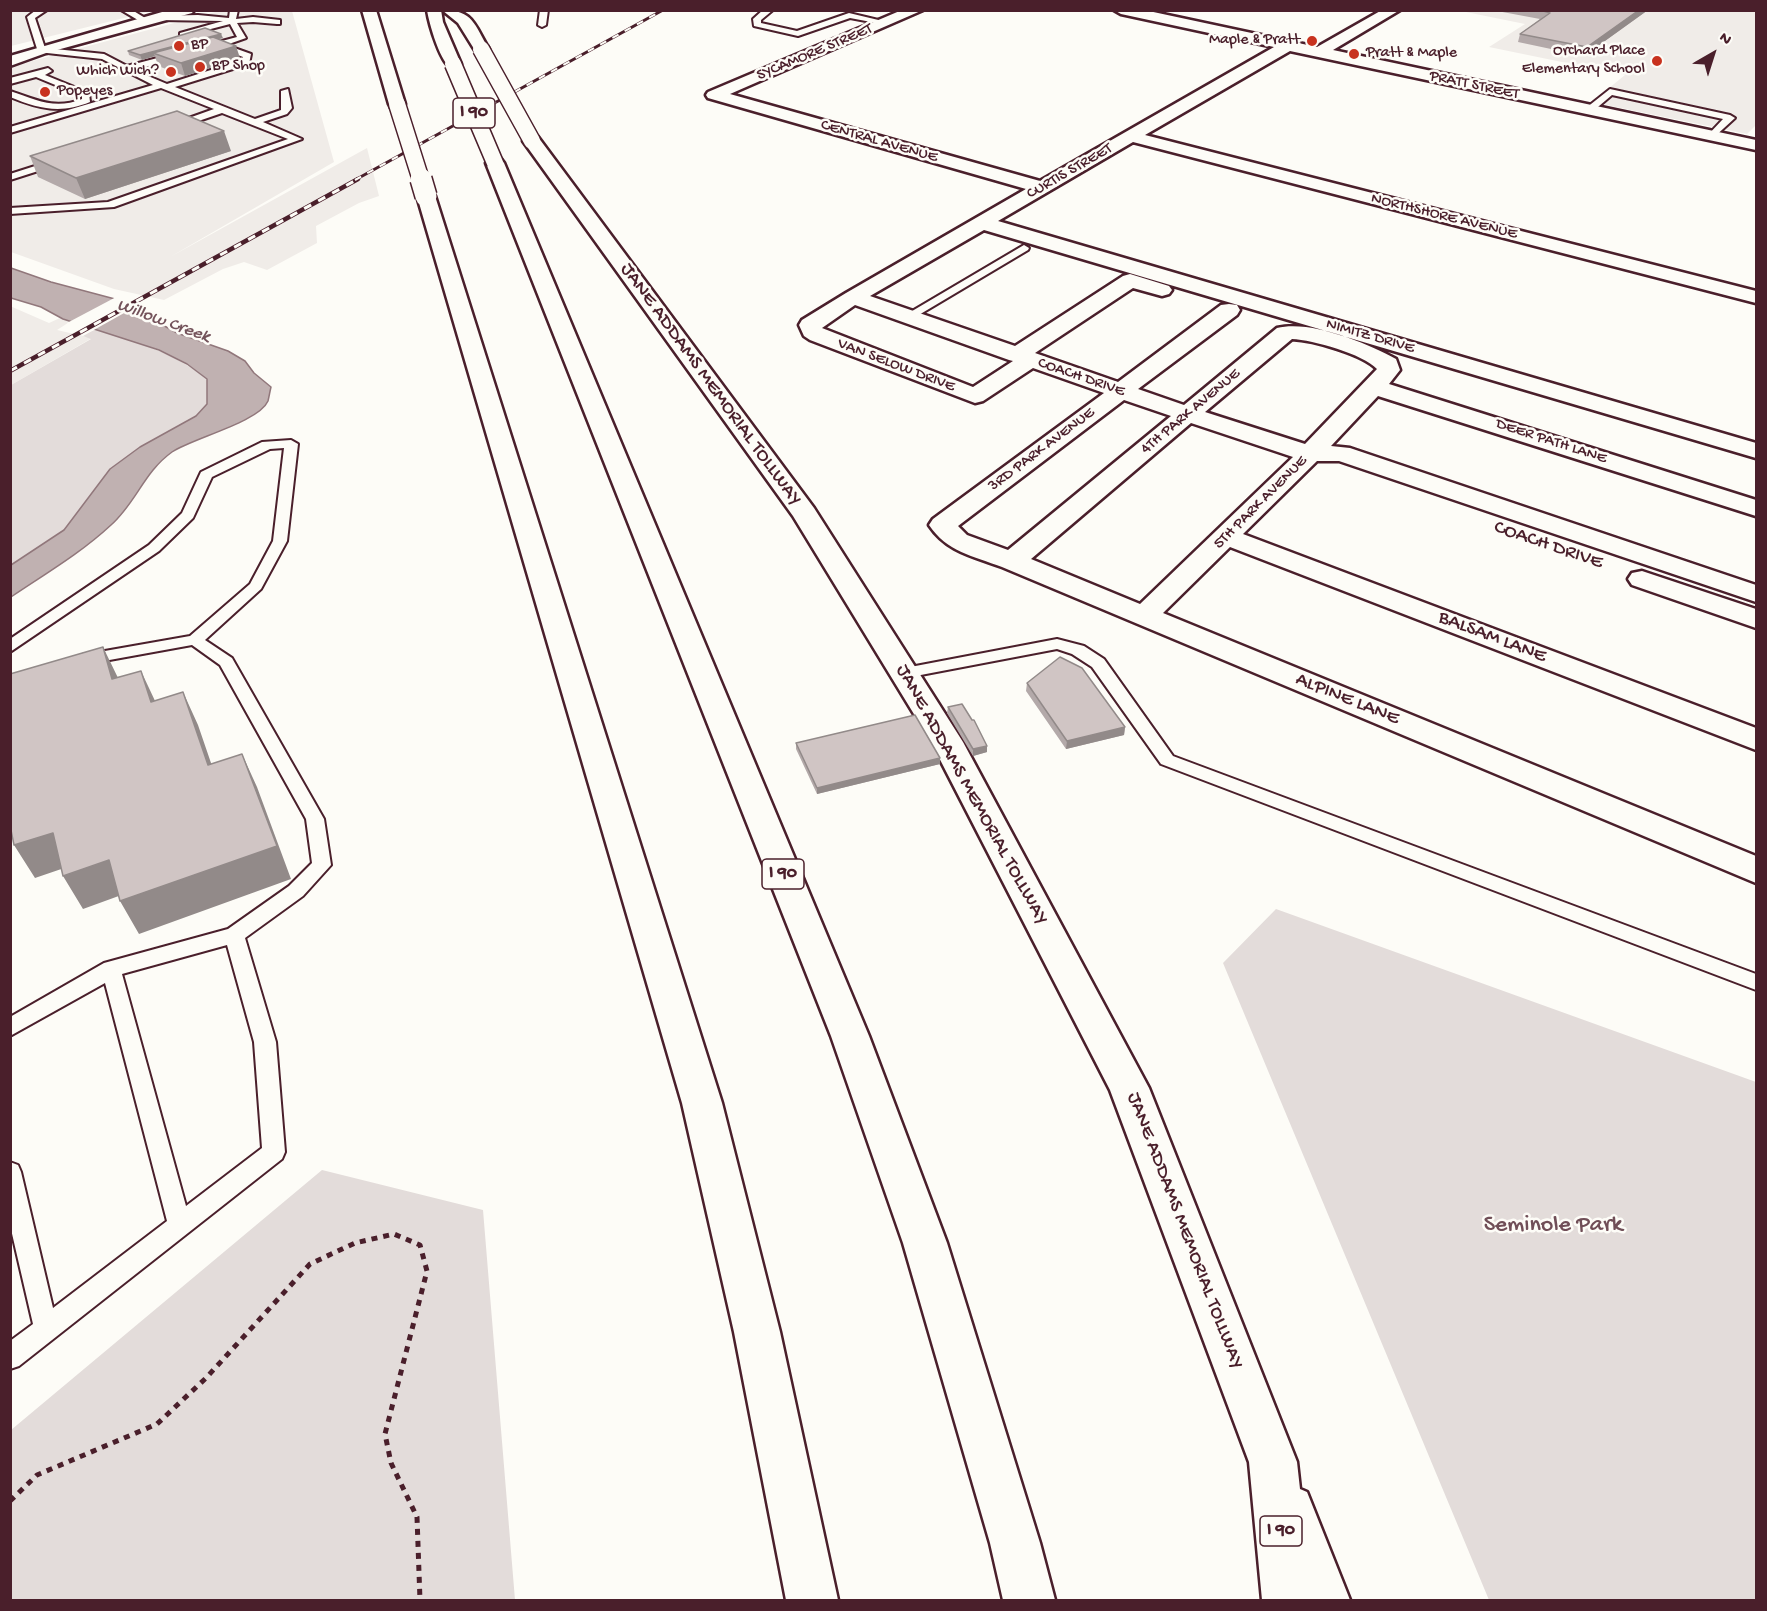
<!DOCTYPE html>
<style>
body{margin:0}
#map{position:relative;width:1767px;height:1611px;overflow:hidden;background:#fdfcf7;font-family:"Gochi Hand",sans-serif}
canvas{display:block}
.frame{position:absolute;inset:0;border:12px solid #4a1f2b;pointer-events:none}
.north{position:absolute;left:1683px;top:24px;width:60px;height:60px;-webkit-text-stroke:4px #fdfcf7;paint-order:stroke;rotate:39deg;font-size:16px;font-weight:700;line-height:24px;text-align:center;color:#4a1f2b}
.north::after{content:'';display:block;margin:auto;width:21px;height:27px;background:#4a1f2b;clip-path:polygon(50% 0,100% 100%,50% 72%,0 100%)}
</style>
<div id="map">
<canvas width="1767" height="1611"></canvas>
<div class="frame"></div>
<div class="north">N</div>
</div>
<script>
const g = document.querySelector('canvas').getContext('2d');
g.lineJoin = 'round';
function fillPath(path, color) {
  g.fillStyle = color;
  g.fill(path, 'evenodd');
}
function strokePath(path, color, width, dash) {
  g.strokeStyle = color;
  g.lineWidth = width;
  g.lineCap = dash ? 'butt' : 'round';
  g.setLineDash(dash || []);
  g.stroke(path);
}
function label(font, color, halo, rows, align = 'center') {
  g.font = font + ' "Gochi Hand",sans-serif';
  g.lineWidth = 5;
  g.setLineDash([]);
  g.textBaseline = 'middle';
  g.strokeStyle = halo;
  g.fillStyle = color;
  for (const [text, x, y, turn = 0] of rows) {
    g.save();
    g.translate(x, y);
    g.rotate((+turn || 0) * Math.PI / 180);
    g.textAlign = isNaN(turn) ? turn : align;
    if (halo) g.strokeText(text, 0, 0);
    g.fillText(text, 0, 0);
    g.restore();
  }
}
const built = new Path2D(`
 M11,11H152L11,46Z
 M219,11H292L334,162L170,257L367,148L379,196L359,203L316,226L317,243L267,270L244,262L223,269L164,300L114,289L11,252L10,67Z
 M1461,11H1756V125L1747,134L1592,102L1625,75L1489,47L1525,24Z
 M10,306L49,323L60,318L71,321L57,330L92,338L11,385Z`);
const green = new Path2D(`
 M96,329C136,341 174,353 207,379V404L196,416L140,447L110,469L64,530L11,565V385L91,339L83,336Z
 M1276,909L1756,1082V1600H1489L1223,963Z
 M322,1170L483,1210L515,1600H11V1430Z`);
const water = new Path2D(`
 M11,268L51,282L145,307L152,319L177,333L228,351L245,361L254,373L271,387C270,391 269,397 268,401C259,422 193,438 172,452C144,472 136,503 111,525C81,553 45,574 11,597V565L64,530L110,469L140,447L196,416L207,404V379L187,364L159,350L63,319L41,307L11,298Z`);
const pier = new Path2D(`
 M118,296L142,303L92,331L67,323Z`);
const path = new Path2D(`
 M10,1501L37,1475L157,1424L206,1378L310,1264L355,1243L394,1234L420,1245L427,1271L385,1434L391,1463L417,1517L420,1600`);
const lane = new Path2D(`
 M36,10H47L35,18L45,48L104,54L127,66L237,37L230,24L180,37V33L223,21L159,20H156V16L198,15L229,18L230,10H238L236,19L253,17L280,20V24H277L253,22L237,23L246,38L226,45L251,54L249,64L175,87L255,119L281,110V91L288,89L292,108L287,114L263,122L302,139L114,207L10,214V208L108,202L288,139L222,113L178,128H172V124L214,109L161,88L10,133V127L153,85L102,59L38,52L27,17ZM217,47L243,57L242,60L167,84L134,70Z
 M121,10H132L150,21L143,23Z
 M540,10H548L546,25L542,27L538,25Z
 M763,10H773L761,20V23L797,31L849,13L891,23L887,25L850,18L798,36L754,26L753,19Z
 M48,68L52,71L45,75L89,93L90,102C61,114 39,109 10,97V91C37,100 55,110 82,99V96L36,77L10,84V78Z
 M1610,89L1730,115L1735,118L1712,139L1707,136L1723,119L1612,95L1592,112H1586V108Z
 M57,159L62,162L60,164L10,180V174Z
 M1024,245L1029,248L1028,250L912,319H904L902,317Z
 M291,440L298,444L287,541L261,589L205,640L232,658L324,819L331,865L303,896L245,938L276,1042L285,1152L282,1159L19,1366L10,1369V1341L33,1324L10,1225V1162L18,1165L21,1172L53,1308L167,1221L105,983L10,1036V1017L104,963L228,929L289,886L312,863L306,819L220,665L192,645L82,665L74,660L82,655L190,636L250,584L273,541L284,448L270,449L212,477L193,518L159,551L10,652V639L149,545L182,513L201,472L262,442ZM227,945L254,1042L262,1148L186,1206L122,974Z
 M1057,639L1084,646L1104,659L1173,756L1756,974V990L1161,764L1092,667L1072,654L1057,649L905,678L899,677L897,673L899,669L905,668Z`);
const street = new Path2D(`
 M902,10H923L730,94L1040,181L1274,47L1121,14L1114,10H1144L1317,47L1382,10H1400L1333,50L1756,140V150L1290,51L1145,135L1756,291V303L1133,142L998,221L1756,443V458L984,230L870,296L1015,346L1123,276L1130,274L1169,286L1172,290L1169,294L1162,296L1133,288L1035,353L1118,382L1221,305L1229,304L1237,305L1240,310L1237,315L1138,389L1184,405L1277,328C1312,320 1366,343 1396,359L1400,370L1389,384L1756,500V516L1378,396L1331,446L1350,448L1756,585V602L1339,461H1317L1243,534L1756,728V750L1230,547L1163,613L1756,856V883L1002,567C973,556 947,552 929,525L933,519L1104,393L1033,368L983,401L975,403L810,340L804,336L799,325L802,320L846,293L1026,189L708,98L706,95L708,92ZM855,305L1009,360L1013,361L973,387L822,328ZM1292,339C1313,340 1363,354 1377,369L1305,444L1205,412ZM1124,400L1171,416L1008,550L967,535L958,526ZM1191,423L1293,457L1140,604L1031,559Z
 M1642,571L1756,609V628L1632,585L1628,579L1632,573Z`);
const primary = new Path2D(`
 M169,10H194L192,13L46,53L10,66V56Z`);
const highway = new Path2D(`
 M362,10H376L405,104L403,108H391L389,104Z
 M427,10H441L443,22L461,64L459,67L453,69C441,66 429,23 427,10Z
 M442,10C474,10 474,25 489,49L486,52H476L458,23Z
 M532,136L538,137L814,508L963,742L1149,1088L1297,1462L1300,1489L1307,1492L1350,1600H1262L1249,1462L1110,1090L931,742L793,516L523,141L526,137Z
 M495,158L501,159L504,163L869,1036L947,1243L1040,1543L1055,1600H1003L990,1543L903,1243L831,1036L486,163L489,159Z
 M426,190L433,192L435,196L722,1103L780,1332L838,1600H786L734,1332L682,1103L417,196L419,192Z`);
const railFar1 = new Path2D(`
 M355,180L663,10`);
const rail = new Path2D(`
 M10,371L358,179`);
const highwayBridgeFar1 = new Path2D(`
 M481,49L532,141
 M453,64L495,163
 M397,104L421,180`);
const highwayBridge = new Path2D(`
 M421,179L426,196`);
const wall = new Path2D(`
 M1648,10L1584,56L1518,42L1520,34L1540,19L1497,11Z
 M223,38L220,39L240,58L185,76L158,66L155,56L142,60L129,55L128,51Z
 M231,151L85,199L38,177L30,156Z
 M1027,683L1125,727L1124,735L1066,749L1026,691Z
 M948,707L987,752L973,756L947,713Z
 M796,743L940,764L817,794L796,749Z`);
const shadedWall = new Path2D(`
 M1639,10H1648L1584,56L1587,47Z
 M221,34L223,38L159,55L153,53L155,56L142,60L140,55Z
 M236,46L240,58L185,76L181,63Z
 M224,131L231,151L85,199L76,178Z
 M103,647L119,680L112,679Z
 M141,671L156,703L151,702Z
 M183,692L198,725L223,798L208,765Z
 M1125,727L1124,735L1066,749L1067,741Z
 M987,746V752L973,756V749Z
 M242,754L257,787L291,879L139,934L120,901Z
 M940,758V764L817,794V788Z
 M53,833L73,865L35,878L14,845Z
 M109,860L127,893L83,909L63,876Z`);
const building = new Path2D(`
 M1540,10H1639L1587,47L1520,34L1550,13Z
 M205,28L221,34L140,55L128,51Z
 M213,37L236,46L181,63L153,53Z
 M177,111L224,131L76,178L30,156Z
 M103,647L112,679L141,671L151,702L183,692L208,765L242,754L277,846L120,901L109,860L63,876L53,833L14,845L10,825V674Z
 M1060,657L1082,668L1125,727L1067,741L1027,683Z
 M962,704L972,720H974L987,746L973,749L948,707Z
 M915,715L940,758L817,788L796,743Z`);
const markers = [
 [1312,41,6,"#c8321e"],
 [179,46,6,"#c8321e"],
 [1354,54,6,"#c8321e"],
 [1657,61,6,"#c8321e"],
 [200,67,6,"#c8321e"],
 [171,72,6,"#c8321e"],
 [45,92,6,"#c8321e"]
];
const farPoinames = [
 ["Maple & Pratt",1300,41,"right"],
 ["BP",191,46],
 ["Orchard Place",1645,52,"right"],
 ["Elementary School",1645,70,"right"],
 ["Pratt & Maple",1366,54],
 ["BP Shop",212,67],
 ["Which Wich?",159,72,"right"],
 ["Popeyes",57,92]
];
const farStreetnames = [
 ["SYCAMORE STREET",815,53,-23],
 ["PRATT STREET",1474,86,12],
 ["CENTRAL AVENUE",879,142,16],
 ["CURTIS STREET",1070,172,-30],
 ["NORTHSHORE AVENUE",1444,217,14],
 ["NIMITZ DRIVE",1370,337,16],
 ["VAN SELOW DRIVE",896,366,21],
 ["COACH DRIVE",1081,378,19],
 ["4TH PARK AVENUE",1191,412,-40],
 ["DEER PATH LANE",1551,442,18],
 ["3RD PARK AVENUE",1042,450,-37],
 ["5TH PARK AVENUE",1261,503,-45]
];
const shields = [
 [474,113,42],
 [783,874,42],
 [1281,1531,42]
];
const shieldNames = [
 ["I 90",474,113],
 ["I 90",783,874],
 ["I 90",1281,1531]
];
const farWaternames = [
 ["Willow Creek",163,322,20]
];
const streetNames = [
 ["JANE ADDAMS MEMORIAL TOLLWAY",710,385,54],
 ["COACH DRIVE",1548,546,19],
 ["BALSAM LANE",1492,638,21],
 ["ALPINE LANE",1347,700,22],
 ["JANE ADDAMS MEMORIAL TOLLWAY",971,795,61],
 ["JANE ADDAMS MEMORIAL TOLLWAY",1184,1231,69]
];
const nearParknames = [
 ["Seminole Park",1553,1226]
];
fillPath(built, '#f0ece8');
fillPath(green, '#e3dcda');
fillPath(water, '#c0b1b1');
strokePath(water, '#91777b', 1.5);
fillPath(pier, '#fdfcf7');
strokePath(lane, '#4a1f2b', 4);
strokePath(street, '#4a1f2b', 5);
strokePath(primary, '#4a1f2b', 5);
strokePath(highway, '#4a1f2b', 5);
strokePath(path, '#4a1f2b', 5, [6, 6]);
fillPath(lane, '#fdfcf7');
fillPath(street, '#fdfcf7');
fillPath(primary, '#fdfcf7');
fillPath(highway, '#fdfcf7');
strokePath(railFar1, '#4a1f2b', 3);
strokePath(rail, '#4a1f2b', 4.5);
strokePath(railFar1, '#fdfcf7', 2, [7]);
strokePath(rail, '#fdfcf7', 3, [8]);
strokePath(highwayBridgeFar1, '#4a1f2b', 19, []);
strokePath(highwayBridge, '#4a1f2b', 24, []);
strokePath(highwayBridgeFar1, '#fdfcf7', 16);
strokePath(highwayBridge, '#fdfcf7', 21);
fillPath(wall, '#b3a9a9');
fillPath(shadedWall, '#928a89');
fillPath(building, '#d0c5c4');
strokePath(building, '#928a89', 1.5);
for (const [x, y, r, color] of markers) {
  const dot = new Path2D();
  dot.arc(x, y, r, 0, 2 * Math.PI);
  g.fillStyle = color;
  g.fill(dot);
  strokePath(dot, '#fdfcf7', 2);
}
label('16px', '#4a1f2b', '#fdfcf7', farPoinames, 'left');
label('16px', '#4a1f2b', '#fdfcf7', farStreetnames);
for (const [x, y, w] of shields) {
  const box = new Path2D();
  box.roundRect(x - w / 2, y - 15, w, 30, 4.5);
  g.fillStyle = '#fdfcf7';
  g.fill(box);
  strokePath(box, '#4a1f2b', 1.5);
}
label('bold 18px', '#4a1f2b', null, shieldNames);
label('italic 18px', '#73525a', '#fdfcf7', farWaternames);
label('20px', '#4a1f2b', '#fdfcf7', streetNames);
label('24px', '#704e57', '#fdfcf7', nearParknames);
</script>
